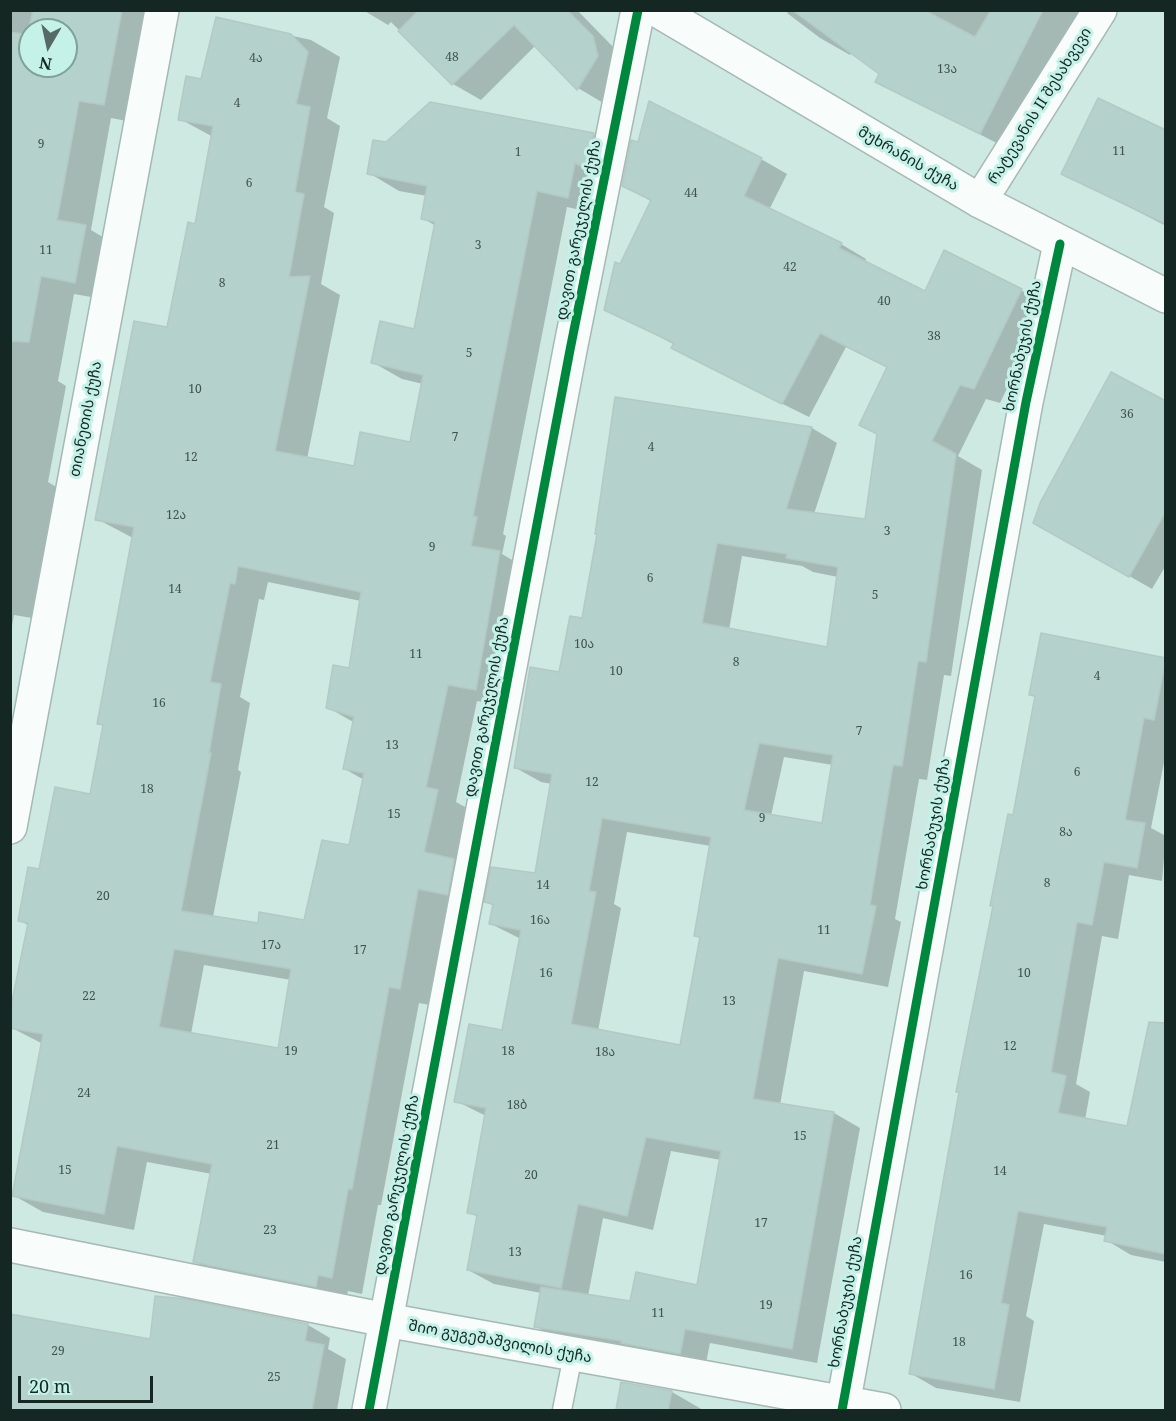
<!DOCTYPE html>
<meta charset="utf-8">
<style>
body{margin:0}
#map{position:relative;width:1176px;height:1421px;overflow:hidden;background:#cee8e2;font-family:"Noto Serif",serif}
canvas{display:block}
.frame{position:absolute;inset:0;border:12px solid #152723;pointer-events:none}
.north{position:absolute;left:18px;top:18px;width:60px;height:60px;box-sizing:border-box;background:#c4f2e8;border:2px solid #7ea199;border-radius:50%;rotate:189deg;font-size:16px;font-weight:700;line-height:24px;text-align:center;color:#152723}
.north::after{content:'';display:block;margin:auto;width:21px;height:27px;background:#566b66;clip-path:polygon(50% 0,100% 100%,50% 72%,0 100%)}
.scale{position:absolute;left:18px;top:1376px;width:135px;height:27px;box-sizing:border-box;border:3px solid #152723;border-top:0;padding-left:8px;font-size:18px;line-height:21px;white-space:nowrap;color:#152723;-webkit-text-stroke:4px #c4f2e8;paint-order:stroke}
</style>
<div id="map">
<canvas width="1176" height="1421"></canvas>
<div class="frame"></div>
<div class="north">N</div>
<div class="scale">20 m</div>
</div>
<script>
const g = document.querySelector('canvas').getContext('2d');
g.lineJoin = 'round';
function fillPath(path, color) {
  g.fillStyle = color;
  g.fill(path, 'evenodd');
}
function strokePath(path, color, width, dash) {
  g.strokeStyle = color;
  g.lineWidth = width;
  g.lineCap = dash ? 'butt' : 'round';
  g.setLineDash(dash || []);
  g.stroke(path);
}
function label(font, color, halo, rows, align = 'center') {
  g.font = font + ' "Noto Serif","Noto Sans Georgian",serif';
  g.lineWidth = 6;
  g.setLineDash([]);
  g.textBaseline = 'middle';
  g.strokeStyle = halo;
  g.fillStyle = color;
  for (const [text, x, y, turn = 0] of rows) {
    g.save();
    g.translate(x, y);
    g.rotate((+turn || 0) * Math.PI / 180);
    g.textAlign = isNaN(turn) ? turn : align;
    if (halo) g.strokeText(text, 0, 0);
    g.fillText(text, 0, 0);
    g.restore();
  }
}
const shadow = new Path2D(`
 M10,10H161L137,123L111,118L91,230L118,246L108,300L74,294L58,381L66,386L48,482L63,491L50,621L14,615L10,637ZM30,30H66V66H30Z
 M363,10H577L620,54L605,104L578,88L536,45L481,100L453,84L391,22L388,25Z
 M789,10H1106L1010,150L877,81L881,74L852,52L850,55L820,38L787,13Z
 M217,19L311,40L340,57L327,118L340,126L324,207L334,213L321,284L340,295L307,459L355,468L411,444L423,384L402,379L372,362L415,331L436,226L422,218L427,196L399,191L369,173L386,144L431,104L594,135L623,152L598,214L567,207L503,534L506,536L502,554L529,570L505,706L477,701L456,802L467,808L456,861L484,878L477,911L448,905L430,1005L419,1003L381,1205H378L362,1294L348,1291L345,1303L225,1279L195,1262L212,1174L147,1162L134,1230L43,1212L13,1195L43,1044L10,1027L29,926L20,920L40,871L91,795L104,726L99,723L133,538L97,519L168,329L196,225L213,137L180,119L203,80ZM268,582L361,601L350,670L327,707L355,723L345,769L364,780L350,847L305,922L259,924L213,917L241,772L238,770L250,703L240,697L259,599L264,600ZM204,965L291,980L279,1050L191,1034Z
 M1166,132V226L1063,173Z
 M761,159L787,174L769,210L841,244L866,259L864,263L926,293L1021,290L1047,305L1000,403L986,399L958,456L982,470L951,676L944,675L927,780L919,779L895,919L901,922L888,987L804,971L780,1105L834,1113L860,1128L817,1363L710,1343L705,1368L561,1341L535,1326L541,1293L494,1284L468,1270L478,1217L469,1212L486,1116L456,1101L503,1032L521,939L491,924L494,906L486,902L536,875L552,784L541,782L516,768L583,620L599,535L617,399L812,428L837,443L814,514L867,521L888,368L846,347L809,417L698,362L673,348L675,345L606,309L621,266L652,202L624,185ZM742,556L802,566L813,572L838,577L829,649L729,630ZM784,757L833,765L823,825L771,816ZM627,832L711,846L696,935L701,938L682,1047L598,1031L621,908L614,904ZM671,1151L721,1160L698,1287L631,1302L588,1296L603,1218L653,1230Z
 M1166,403V565L1152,589L1035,522Z
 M1166,659V752L1151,828L1166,836L1162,881L1129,875L1118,939L1102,936L1076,1084L1090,1092L1085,1120L1129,1127L1166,1028V1262L1131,1255L1106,1240L1107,1236L1044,1224L1026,1316L1034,1321L1020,1402L936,1388L910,1373L1036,698L1030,694Z
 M158,1298L308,1325L330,1338L328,1349L346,1359L337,1410H138Z
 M10,1316L110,1344L97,1410H10Z
 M622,1383L672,1392L703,1410H617Z`);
const building = new Path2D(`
 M33,10H122L104,105L79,101L57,220L86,225L75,283L41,276L29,342L10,341V32L28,35ZM30,30H66V66H30Z
 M419,10H567L593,36L598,56L577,90L514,25L452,85L398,31Z
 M792,10H924L975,37L991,10H1043L980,134L875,82L879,74Z
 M216,17L291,34L308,52L296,104L310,107L295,192L304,194L289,277L310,276L275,451L354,466L360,432L410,442L423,375L371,363L380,321L414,329L435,222L421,219L427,186L367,174L373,140L386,142L430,102L594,133L587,169L575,163L568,198L537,191L473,516L477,517L471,546L500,551L476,690L448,685L426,787L438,790L424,852L454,859L448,895L418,889L400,989L389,987L352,1189H348L332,1278L318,1275L316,1287L193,1262L212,1164L117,1146L104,1214L12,1196L43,1034L10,1028V1011L28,923L18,921L28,867L39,869L55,787L90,794L103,725L97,724L134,527L95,520L134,321L167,327L188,222L195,224L213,126L178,120L186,76L201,79ZM238,566L361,592L349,668L333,665L326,708L354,717L343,769L364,773L349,845L322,840L304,920L259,912L258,923L181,911L211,753H209L221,684L210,682L230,583L235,584ZM174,949L291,969L278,1048L159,1027Z
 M1098,98L1166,130V224L1061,174Z
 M649,101L762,158L744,196L842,243L839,248L925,291L944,250L1022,289L974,389L960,385L932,441L956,454L926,662L918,661L902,766L893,765L870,905L876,906L862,974L778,958L753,1099L834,1112L792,1349L685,1329L680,1354L621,1343L622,1341L534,1327L541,1287L630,1301L636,1272L697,1285L721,1151L646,1137L627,1216L578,1204L561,1288L467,1270L477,1215L467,1213L486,1108L454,1102L469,1024L502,1030L521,930L489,924L493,904L484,902L491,867L535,873L552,774L514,768L530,667L559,672L570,616L582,618L597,534H595L615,397L812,427L786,509L865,519L877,434L859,425L887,367L820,333L782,404L671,348L674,343L604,310L615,262L620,264L651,200L622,186L631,140L638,142ZM717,543L787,554L786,558L838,567L827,647L702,623ZM759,743L833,755L822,823L744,810ZM602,818L711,837L694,936L700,937L680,1045L571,1024L596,892L589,891Z
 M1111,372L1166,401V511L1129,577L1033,523L1041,501Z
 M1041,633L1166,658L1154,720L1144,718L1125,820L1145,823L1137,868L1104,862L1092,925L1077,922L1051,1072L1066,1076L1058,1113L1127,1126L1149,1022L1166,1023V1254L1104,1241L1107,1227L1018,1211L1001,1303L1009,1305L994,1389L909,1374L959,1092H956L993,906H990L1008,814L1013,815L1035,696L1029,695Z
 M155,1296L186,1299L308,1324L305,1341L324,1345L312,1410H10V1314L150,1339Z
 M621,1382L672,1391L668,1410H616Z`);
const lane = new Path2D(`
 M562,1410L573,1355`);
const street = new Path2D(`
 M980,201L1100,10
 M10,827L162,10
 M10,1245L386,1320L884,1410
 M369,1410L570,350L638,10
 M842,1410L1026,402L1060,244`);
const secondary = new Path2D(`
 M657,10L980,201L1166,296`);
const cycleway = new Path2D(`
 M369,1410L570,350L638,10
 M842,1410L1026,402L1060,244`);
const numberNames = [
 ["48",452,58],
 ["4ა",256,59],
 ["13ა",947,70],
 ["4",237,104],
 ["9",41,145],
 ["11",1119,152],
 ["1",518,153],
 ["6",249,184],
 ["44",691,194],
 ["3",478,246],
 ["11",46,251],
 ["42",790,268],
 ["8",222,284],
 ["40",884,302],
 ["38",934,337],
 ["5",469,354],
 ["10",195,390],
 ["36",1127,415],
 ["7",455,438],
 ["4",651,448],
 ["12",191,458],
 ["12ა",176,516],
 ["3",887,532],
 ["9",432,548],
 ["6",650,579],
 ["14",175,590],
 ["5",875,596],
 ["10ა",584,645],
 ["11",416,655],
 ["8",736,663],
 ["10",616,672],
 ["4",1097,677],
 ["16",159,704],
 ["7",859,732],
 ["13",392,746],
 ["6",1077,773],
 ["12",592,783],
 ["18",147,790],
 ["15",394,815],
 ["9",762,819],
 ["8ა",1066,833],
 ["8",1047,884],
 ["14",543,886],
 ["20",103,897],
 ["16ა",540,921],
 ["11",824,931],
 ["17ა",271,946],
 ["17",360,951],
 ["16",546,974],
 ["10",1024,974],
 ["22",89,997],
 ["13",729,1002],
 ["12",1010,1047],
 ["19",291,1052],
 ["18",508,1052],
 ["18ა",605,1053],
 ["24",84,1094],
 ["18ბ",517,1106],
 ["15",800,1137],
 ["21",273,1146],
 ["15",65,1171],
 ["14",1000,1172],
 ["20",531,1176],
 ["17",761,1224],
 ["23",270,1231],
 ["13",515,1253],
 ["16",966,1276],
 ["19",766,1306],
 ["11",658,1314],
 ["18",959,1343],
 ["29",58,1352],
 ["25",274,1378]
];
const streetNames = [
 ["რატევანის II შესახვევი",1040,106,-58],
 ["მუხრანის ქუჩა",908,159,30],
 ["დავით გარეჯელის ქუჩა",579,230,-79],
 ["ხორნაბუჯის ქუჩა",1023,346,-78],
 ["თიანეთის ქუჩა",86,419,-79],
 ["დავით გარეჯელის ქუჩა",487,707,-79],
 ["ხორნაბუჯის ქუჩა",934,824,-80],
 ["დავით გარეჯელის ქუჩა",397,1185,-79],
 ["ხორნაბუჯის ქუჩა",846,1302,-80],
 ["შიო გუგეშაშვილის ქუჩა",500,1342,10]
];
fillPath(shadow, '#0003');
fillPath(building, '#b4d1cb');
strokePath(building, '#b4c9c4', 1.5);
strokePath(lane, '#a5b9b5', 21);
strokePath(street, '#a5b9b5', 36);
strokePath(secondary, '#a5b9b5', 36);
strokePath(lane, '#f8fcfb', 18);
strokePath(street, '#f8fcfb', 33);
strokePath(secondary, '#f8fcfb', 33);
strokePath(cycleway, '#00873e', 9);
label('12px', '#3e534f', null, numberNames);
label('15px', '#152723', '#c4f2e8', streetNames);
</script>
